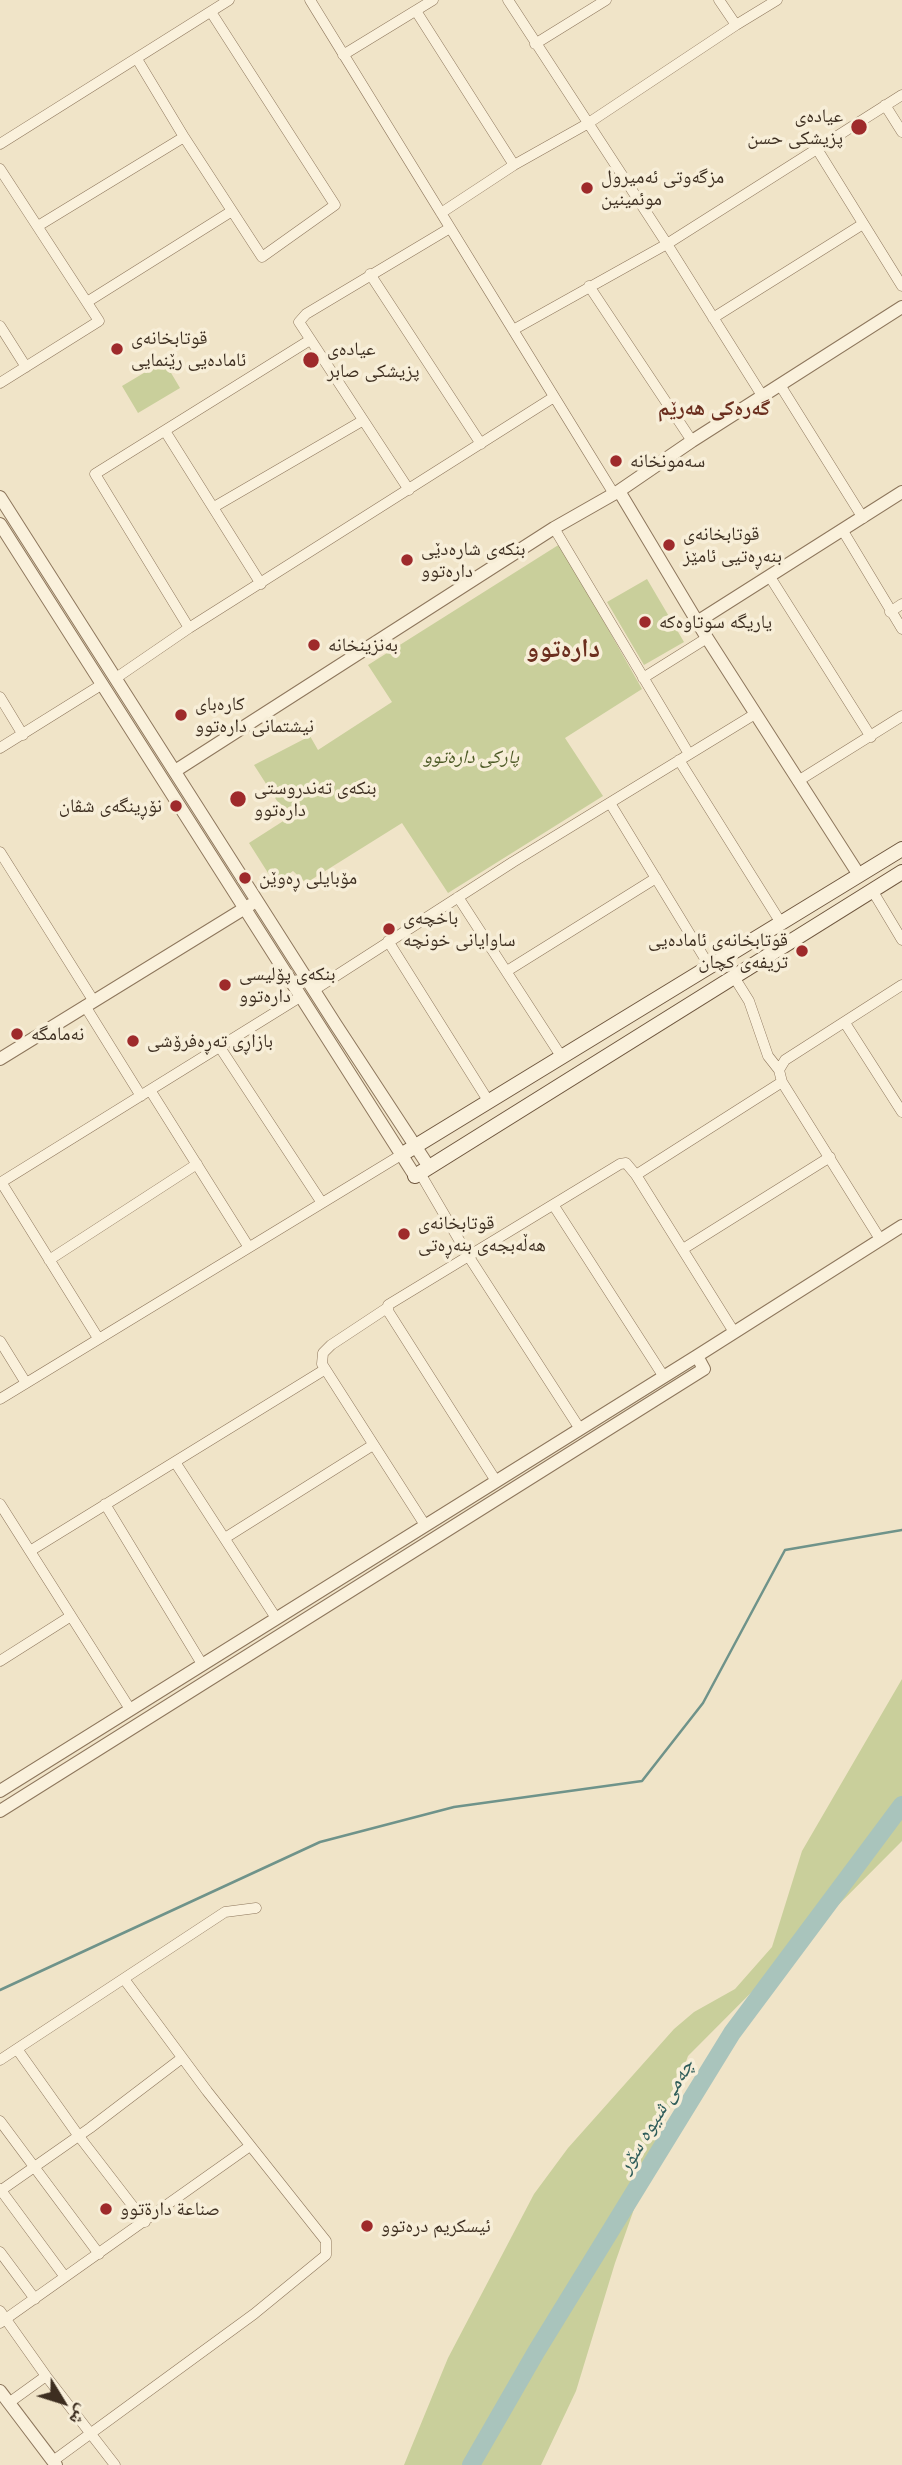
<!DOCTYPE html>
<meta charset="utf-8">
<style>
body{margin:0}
#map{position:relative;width:902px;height:2465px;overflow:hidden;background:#f0e4c8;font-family:"Roboto Serif","Noto Naskh Arabic",serif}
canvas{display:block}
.north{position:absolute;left:28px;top:2367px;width:70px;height:70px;-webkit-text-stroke:5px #f7eed8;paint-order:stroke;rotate:128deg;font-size:19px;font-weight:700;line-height:28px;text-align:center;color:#3d2e20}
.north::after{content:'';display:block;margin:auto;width:24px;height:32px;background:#3d2e20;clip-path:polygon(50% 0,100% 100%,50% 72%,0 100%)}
</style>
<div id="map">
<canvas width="902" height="2465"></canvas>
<div class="north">ش</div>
</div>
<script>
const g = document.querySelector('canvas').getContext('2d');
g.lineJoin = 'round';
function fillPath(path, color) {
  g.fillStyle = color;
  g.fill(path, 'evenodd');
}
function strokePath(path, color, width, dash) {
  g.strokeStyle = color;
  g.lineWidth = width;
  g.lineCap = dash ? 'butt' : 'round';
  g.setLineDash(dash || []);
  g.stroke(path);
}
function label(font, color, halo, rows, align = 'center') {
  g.font = font + ' "Roboto Serif","Noto Naskh Arabic",serif';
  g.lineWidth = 7;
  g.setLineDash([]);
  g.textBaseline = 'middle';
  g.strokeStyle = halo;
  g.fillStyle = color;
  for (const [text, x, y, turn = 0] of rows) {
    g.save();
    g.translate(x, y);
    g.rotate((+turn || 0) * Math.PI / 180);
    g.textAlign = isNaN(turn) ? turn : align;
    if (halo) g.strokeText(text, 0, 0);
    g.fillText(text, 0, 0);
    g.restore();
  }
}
const green = new Path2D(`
 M164,361L180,388L138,413L122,386Z
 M560,544L642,689L565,738L603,796L448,893L402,823L306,883L293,871L275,884L249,843L288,818L254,765L310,736L318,750L392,702L368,665Z
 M647,579L684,642L644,665L607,602Z
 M902,1679V1841L688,2056L615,2263L576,2391L541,2465H404L448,2358L534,2194L568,2148L674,2029L694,2012L735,1989L772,1947L802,1851Z`);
const stream = new Path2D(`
 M0,1990L320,1842L454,1807L642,1781L703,1703L785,1550L902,1530`);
const river = new Path2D(`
 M471,2465L536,2352L732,2033L902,1805`);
const minor = new Path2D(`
 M310,0L614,494
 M508,0L667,244L763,397
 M719,0L736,25
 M416,11L514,165
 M535,44L606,0
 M343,55L433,0
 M137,59L184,137L262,257L335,205L211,12
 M885,105L902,132
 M0,144L229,0
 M817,149L902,286
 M0,169L99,321L0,383
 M441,213L514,165L587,124L736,25L777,0
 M38,226L184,137
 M370,274L481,444
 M589,286L692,441
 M87,302L232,211
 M713,318L863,224
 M0,326L26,367
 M513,330L667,244L902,95
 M780,385L863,518
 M165,431L261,584
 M409,490L299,322L306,314L450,228
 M214,507L362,421
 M554,528L689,754
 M843,531L902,629
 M770,577L871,737
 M890,612L902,604
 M189,628L95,474L310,340
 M116,678L189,628L554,397
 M643,678L707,638
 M0,697L23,735
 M0,748L101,685
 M679,760L781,923
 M798,781L902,716
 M610,803L710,967
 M0,852L93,1000
 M872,890L902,940
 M458,897L561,1056
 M388,941L489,1102
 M507,971L656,878
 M734,977L749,1001L768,1056L779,1070
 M314,990L513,862L755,714
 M85,1006L141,1096
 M845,1023L902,1112
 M219,1046L322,1203
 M150,1090L248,1246
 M420,1173L469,1257L580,1429
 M636,1175L782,1082
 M1,1182L98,1338
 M0,1183L300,997
 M554,1206L664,1377
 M880,1239L782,1082L779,1070L785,1060L902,985
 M683,1249L830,1157
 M49,1260L197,1164
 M387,1308L331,1345L323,1353L322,1364L425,1525
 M0,1341L26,1383
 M0,1399L401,1155
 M175,1462L276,1618
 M496,1481L388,1311V1305L620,1164L626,1163L636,1175L734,1332
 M0,1504L130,1709
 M105,1504L202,1664
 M225,1538L373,1445
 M30,1551L324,1370
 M0,1661L71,1616
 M17,2049L78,2135L145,2222
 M0,2060L225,1912L256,1908
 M0,2121L99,2254
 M0,2189L65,2277
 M0,2191L90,2128L182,2058
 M0,2252L35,2299
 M0,2311L46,2376L115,2465
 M0,2323L250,2146
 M10,2402L46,2376
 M53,2461L254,2314L326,2255V2241L207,2091L124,1979`);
const tertiary = new Path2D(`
 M619,491L707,638L859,875
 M0,497L336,1025L429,1167
 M0,524L415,1176
 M697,622L902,492
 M175,771L554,528L619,491L692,441L902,307
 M0,1059L250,905
 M0,1791L697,1356L902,1226
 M0,1811L704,1369L697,1356
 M0,2391L56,2465`);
const secondary = new Path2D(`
 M401,1155L902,849
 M415,1176L902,872`);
const markers = [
 [859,127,9,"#9e2a2b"],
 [587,188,7,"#9e2a2b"],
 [117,349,7,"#9e2a2b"],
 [311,360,9,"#9e2a2b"],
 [616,461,7,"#9e2a2b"],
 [669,545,7,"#9e2a2b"],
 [407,560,7,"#9e2a2b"],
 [645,622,7,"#9e2a2b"],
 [314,645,7,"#9e2a2b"],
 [181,715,7,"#9e2a2b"],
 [238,799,9,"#9e2a2b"],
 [176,806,7,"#9e2a2b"],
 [245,878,7,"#9e2a2b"],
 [389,929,7,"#9e2a2b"],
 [802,951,7,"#9e2a2b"],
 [225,985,7,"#9e2a2b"],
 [17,1034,7,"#9e2a2b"],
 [133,1041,7,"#9e2a2b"],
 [404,1234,7,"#9e2a2b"],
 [106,2209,7,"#9e2a2b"],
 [367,2226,7,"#9e2a2b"]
];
const poiNames = [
 ["عیادەی",843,116,"right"],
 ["پزیشکی حسن",843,138,"right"],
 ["مزگەوتی ئەمیرول",601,177],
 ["موئمینین",601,199],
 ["قوتابخانەی",131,338],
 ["ئامادەیی رێنمایی",131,360],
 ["عیادەی",327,349],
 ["پزیشکی صابر",327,371],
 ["سەمونخانە",630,461],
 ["قوتابخانەی",683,534],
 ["بنەڕەتیی ئامێز",683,556],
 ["بنکەی شارەدێی",421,549],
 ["دارەتوو",421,571],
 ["یاریگە سوتاوەکە",659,622],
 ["بەنزینخانە",328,645],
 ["کارەبای",195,704],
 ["نیشتمانی دارەتوو",195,726],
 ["بنکەی تەندروستی",254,788],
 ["دارەتوو",254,810],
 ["نۆڕینگەی شڤان",162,806,"right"],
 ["مۆبایلی ڕەوێن",259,878],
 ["باخچەی",403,918],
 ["ساوایانی خونچە",403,940],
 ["قوتابخانەی ئامادەیی",788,940,"right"],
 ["تریفەی کچان",788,962,"right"],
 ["بنکەی پۆلیسی",239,974],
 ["دارەتوو",239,996],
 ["نەمامگە",31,1034],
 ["بازاڕی تەڕەفرۆشی",147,1041],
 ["قوتابخانەی",418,1223],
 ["هەڵەبجەی بنەڕەتی",418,1245],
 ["صناعة دارةتوو",120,2209],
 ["ئیسکریم درەتوو",381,2226]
];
const parkNames = [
 ["پارکی دارەتوو",471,757]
];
const neighbourhoodNames = [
 ["گەرەکی هەرێم",714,409]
];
const waterNames = [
 ["چەمی شیوە سۆر",656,2116,-59]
];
const districtNames = [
 ["دارەتوو",563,649]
];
fillPath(green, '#c9cf9b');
strokePath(stream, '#6f938a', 2.5);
strokePath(river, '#a9c4bc', 18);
strokePath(minor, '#8d765c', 11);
strokePath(tertiary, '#8d765c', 14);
strokePath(secondary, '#6f573f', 16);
strokePath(minor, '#faf1dc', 10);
strokePath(tertiary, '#faf1dc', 12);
strokePath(secondary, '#faf1dc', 14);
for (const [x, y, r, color] of markers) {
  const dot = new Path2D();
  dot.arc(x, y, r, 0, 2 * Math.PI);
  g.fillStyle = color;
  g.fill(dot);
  strokePath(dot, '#f7eed8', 2.5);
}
label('19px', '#3d2e20', '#f7eed8', poiNames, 'left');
label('italic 19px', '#4d5a26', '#f7eed8', parkNames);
label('bold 21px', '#6b2e1e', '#f7eed8', neighbourhoodNames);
label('italic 21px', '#2f5d5a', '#f7eed8', waterNames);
label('bold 26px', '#6b2e1e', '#f7eed8', districtNames);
</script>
